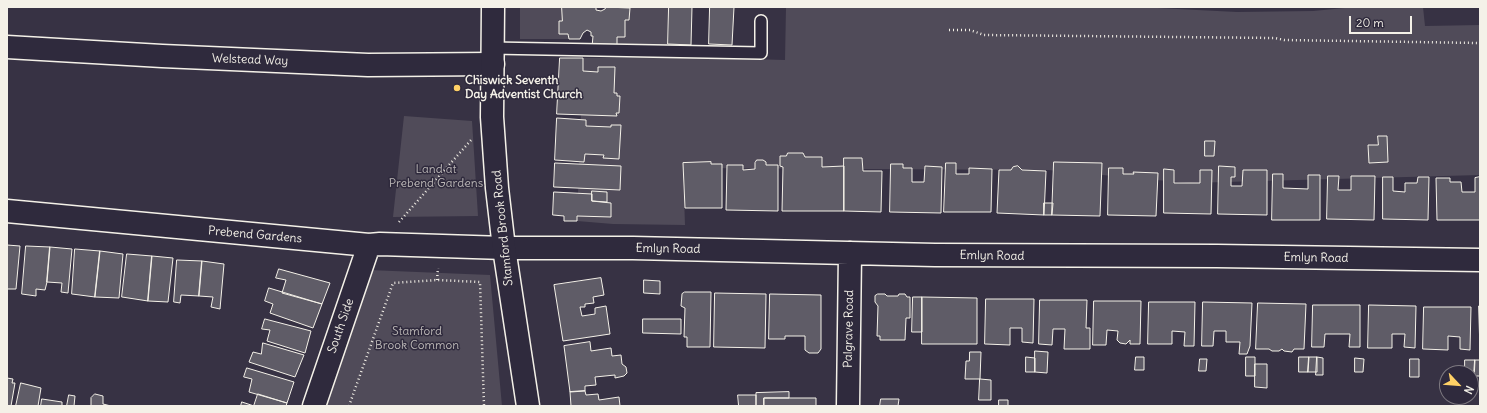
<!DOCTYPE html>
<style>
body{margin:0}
#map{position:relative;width:1487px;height:413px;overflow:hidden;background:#373244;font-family:Delius,sans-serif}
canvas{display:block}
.frame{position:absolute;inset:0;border:8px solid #f4f1e8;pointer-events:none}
.north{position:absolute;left:1439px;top:365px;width:40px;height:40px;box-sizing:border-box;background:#2f2a3d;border:1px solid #7e7a81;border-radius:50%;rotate:116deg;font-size:11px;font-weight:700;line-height:16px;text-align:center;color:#f4f1e8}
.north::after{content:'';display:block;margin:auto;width:14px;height:18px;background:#ffd166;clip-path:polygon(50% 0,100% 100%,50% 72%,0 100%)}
.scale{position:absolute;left:1349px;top:16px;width:63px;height:18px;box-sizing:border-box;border:2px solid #f4f1e8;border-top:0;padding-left:5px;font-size:12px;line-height:14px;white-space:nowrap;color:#f4f1e8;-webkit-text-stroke:3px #2f2a3d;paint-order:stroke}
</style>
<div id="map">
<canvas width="1487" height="413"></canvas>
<div class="frame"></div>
<div class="north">N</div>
<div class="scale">20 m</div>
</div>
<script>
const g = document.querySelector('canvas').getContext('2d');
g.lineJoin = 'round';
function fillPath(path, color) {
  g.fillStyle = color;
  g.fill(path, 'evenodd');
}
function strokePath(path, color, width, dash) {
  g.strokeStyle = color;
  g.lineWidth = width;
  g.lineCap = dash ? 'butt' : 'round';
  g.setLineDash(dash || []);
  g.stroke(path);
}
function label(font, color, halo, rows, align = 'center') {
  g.font = font + ' Delius,sans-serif';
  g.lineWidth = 3;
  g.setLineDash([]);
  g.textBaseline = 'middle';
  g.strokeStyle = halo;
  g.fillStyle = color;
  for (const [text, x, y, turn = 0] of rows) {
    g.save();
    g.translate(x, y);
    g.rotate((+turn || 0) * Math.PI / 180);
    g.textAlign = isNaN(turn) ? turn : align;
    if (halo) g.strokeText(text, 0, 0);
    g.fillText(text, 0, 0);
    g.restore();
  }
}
const green = new Path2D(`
 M520,7H562V21L559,22V34H568L569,39H520Z
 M620,7H669L667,47L617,48V37H625V20H629V8Z
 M772,7H1138L1237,12L1313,11L1355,7H1423L1425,26L1480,25V175L1189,183L1048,170L683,168L685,225L613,224L577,221L583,58L676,57L785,60L786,7Z
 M404,116L472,121L478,216L393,217Z
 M369,270L490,275L502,406H322Z`);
const building = new Path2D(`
 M562,7H596V10L601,11L605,9L606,7L630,8L629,20H625V37H617V48L592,47L593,36H591V32L587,30L583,33L580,39H569L568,34H559V21H562Z
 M669,7H692L691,45L668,44Z
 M710,7H734L732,45L709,44Z
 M560,58H583V71L598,72V67H615L614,93H617V96H620L619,113H616L617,116L557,114Z
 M557,118L586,120V126L611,127V125H621L619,159L603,158L604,155L585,154L584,162L555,160Z
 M1378,136H1387L1388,162L1369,163L1368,145H1378Z
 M1205,141H1215L1214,156H1205Z
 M788,153H803L805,157H822V167L844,166V211H782L783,167L780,166V156H786Z
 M844,158H862L863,171H882L881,212L844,211Z
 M757,160H763L766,162V165H778V211L726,210L727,165H743V170L755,169V163Z
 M711,162V164H722V208H685L683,163Z
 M1054,162L1102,163L1100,216L1052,215Z
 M555,163L621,166L620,190L554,187Z
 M946,163H956V174H969V168L992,169L991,212H944Z
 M891,164H903V168H912V182H924L925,166L942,167L941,213L890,212Z
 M1018,166L1022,170L1046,171L1044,215L997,213L999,170H1011L1013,167Z
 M1219,166L1235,167V177H1231V186H1242L1243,170H1267V215L1218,214Z
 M1109,168H1123V174H1134L1133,172L1158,173L1156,216L1108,215Z
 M1164,169L1174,170V183H1200V170H1212L1211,214L1164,213Z
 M1273,174H1283V188L1308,189V175H1320V220H1272Z
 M1328,176H1339L1338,190H1351V176H1375L1374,220L1327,219Z
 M1383,177H1393V191L1405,192V183H1417L1418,177H1429L1428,220L1383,219Z
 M1480,177V220H1437L1436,178H1450V182H1461L1462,192H1475V178Z
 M592,191L607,192V202L592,201Z
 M554,192L592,194V201L611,203V217L577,216V221H564V216L553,215Z
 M1044,203H1053L1052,215H1044Z
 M7,245L20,246L16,289H7Z
 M26,246L50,247L47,282L45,290L36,289V296L22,294Z
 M50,247L72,249L68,293L61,292L62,283L47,282Z
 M75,249L100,251L95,297L72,294Z
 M100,251L123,254L119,298L95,297Z
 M127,254L152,256L148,301L122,297Z
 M152,256L173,258L168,302L148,301Z
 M177,260L202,261L199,296L181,295L180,303L174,302Z
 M202,261L224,264L220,309L211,307L213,297L199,296Z
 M279,269L330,283L322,304L282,293L286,280L276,278Z
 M601,278L604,295L593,297L594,303L585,304V307H580L582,316L595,314V308L606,306L610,334L563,341L554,285Z
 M644,280L660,281V294L644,293Z
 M269,288L322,304L313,328L270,313L273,304L265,301Z
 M685,292H711L710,347H687V337H684L685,308L681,306L682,294Z
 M715,293L766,294L765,348L714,347Z
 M770,294L821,295V349L818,353H809L805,350V336H785V339H769Z
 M878,294H885L887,296H898L899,294H905L907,297H910V318H906L905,340H880V336H877L878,306L875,302V296Z
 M913,297H922V332H912Z
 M922,297L977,298V344H922Z
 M986,299H1034L1033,343L1022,342V328H1010V345L985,344Z
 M1040,300H1087L1086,328H1090V349H1064L1065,329H1053L1052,345L1039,344Z
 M1094,301H1141L1140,344H1130V340L1126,344L1120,343L1117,340L1118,331L1107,330L1106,345H1093Z
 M1149,302H1195L1194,346H1184L1185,332L1172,331V344H1148Z
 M1203,302L1252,303L1250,346L1247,354H1239L1240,342H1226V331H1214L1213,346H1202Z
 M1258,303L1306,304L1304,349H1294L1292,352L1284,351L1282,349L1279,351H1272L1269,349H1256Z
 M1313,305H1360V347H1349L1350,334H1325L1324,347H1312Z
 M1369,305L1416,306L1415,348L1404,347L1405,334H1392V348H1368Z
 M1479,306H1480V350Z
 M1424,307H1471L1470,350L1460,349V337L1448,336V350L1423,349Z
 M265,319L311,331L305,353L267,341L270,330L262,329Z
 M643,319H681V334L643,333Z
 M590,342L591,351L611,348L612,356L621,355L622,364L626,367L627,373L624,376L615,378V375L595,377L596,385L585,386V391L570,392L564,346Z
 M263,343L304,355L295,377L249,362L253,352L261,354Z
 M1035,351L1048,352L1047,373L1035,372Z
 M970,352H981L980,379H965L966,361H969Z
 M1026,357L1035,358V372H1026Z
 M1136,357H1144V370H1135Z
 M1246,357H1255V376H1246Z
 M1299,357H1309L1308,372H1299Z
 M1309,357H1317V372H1308Z
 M1317,357L1323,358V375H1316Z
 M1355,358L1364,359L1363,372H1355Z
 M1200,359H1207L1206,371H1199Z
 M1410,359H1419V377H1410Z
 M1465,360H1475L1474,379L1471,378V373H1465Z
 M1475,360H1480V376H1474Z
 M1255,364H1267V388L1255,387Z
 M247,368L294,382L287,403L249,392L252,379L244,377Z
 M7,378L13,379L12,383H15L11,406H7Z
 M980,379L991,380V400H979Z
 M21,383L41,388L38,406H16Z
 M585,391L586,395L598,394L599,400L619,397L620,406H571L570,392Z
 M789,392V398H764V406H756V393Z
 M95,394L103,396V404L111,406H91V398Z
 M258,394L287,403L286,406H254Z
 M69,395L75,396L74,406H76H67Z
 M738,395H756V406H739Z
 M764,398H816V406H764Z
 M42,399L62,402V406H41Z
 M881,399H899L898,406H880Z
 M999,400H1008V406H999Z
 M242,402L254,406H241Z`);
const path = new Path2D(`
 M949,30H970L984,35L1275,38L1284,40L1480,43
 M399,222L472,139
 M437,280L438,268
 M349,406L393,283L437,280L480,282L484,406`);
const service = new Path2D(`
 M492,48L761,53V21`);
const minor = new Path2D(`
 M7,47L162,56L368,65L493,64
 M7,211L369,245L380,244L504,248H633L935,255L1217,256L1480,260
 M314,406L369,245
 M848,406L850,253`);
const secondary = new Path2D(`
 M493,7L492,117L497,188L504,248L528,406`);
const markers = [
 [457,88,4,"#ffd166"]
];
const streetNames = [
 ["Welstead Way",250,60,2],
 ["Stamford Brook Road",503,228,-96],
 ["Prebend Gardens",255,235,5],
 ["Emlyn Road",668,249,1],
 ["Emlyn Road",992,256,1],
 ["Emlyn Road",1316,258,1],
 ["South Side",341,326,-71],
 ["Palgrave Road",849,329,-89]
];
const poiNames = [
 ["Chiswick Seventh",465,81],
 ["Day Adventist Church",465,95]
];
const parkNames = [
 ["Land at",436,170],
 ["Prebend Gardens",436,184],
 ["Stamford",417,332],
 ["Brook Common",417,346]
];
fillPath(green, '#504b59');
fillPath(building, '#5f5c67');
strokePath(building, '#f4f1e8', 1);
strokePath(service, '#f4f1e8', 14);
strokePath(minor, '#f4f1e8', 25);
strokePath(secondary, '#f4f1e8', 25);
strokePath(path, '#f4f1e8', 2.5, [1, 3]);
strokePath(service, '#2f2a3d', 11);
strokePath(minor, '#2f2a3d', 22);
strokePath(secondary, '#2f2a3d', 22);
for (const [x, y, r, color] of markers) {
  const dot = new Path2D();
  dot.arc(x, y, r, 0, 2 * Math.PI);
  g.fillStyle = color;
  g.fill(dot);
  strokePath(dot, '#2f2a3d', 1.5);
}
label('12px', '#f4f1e8', '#2f2a3d', streetNames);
label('bold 12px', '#f4f1e8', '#2f2a3d', poiNames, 'left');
label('12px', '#bbb7b6', '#2f2a3d', parkNames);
</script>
